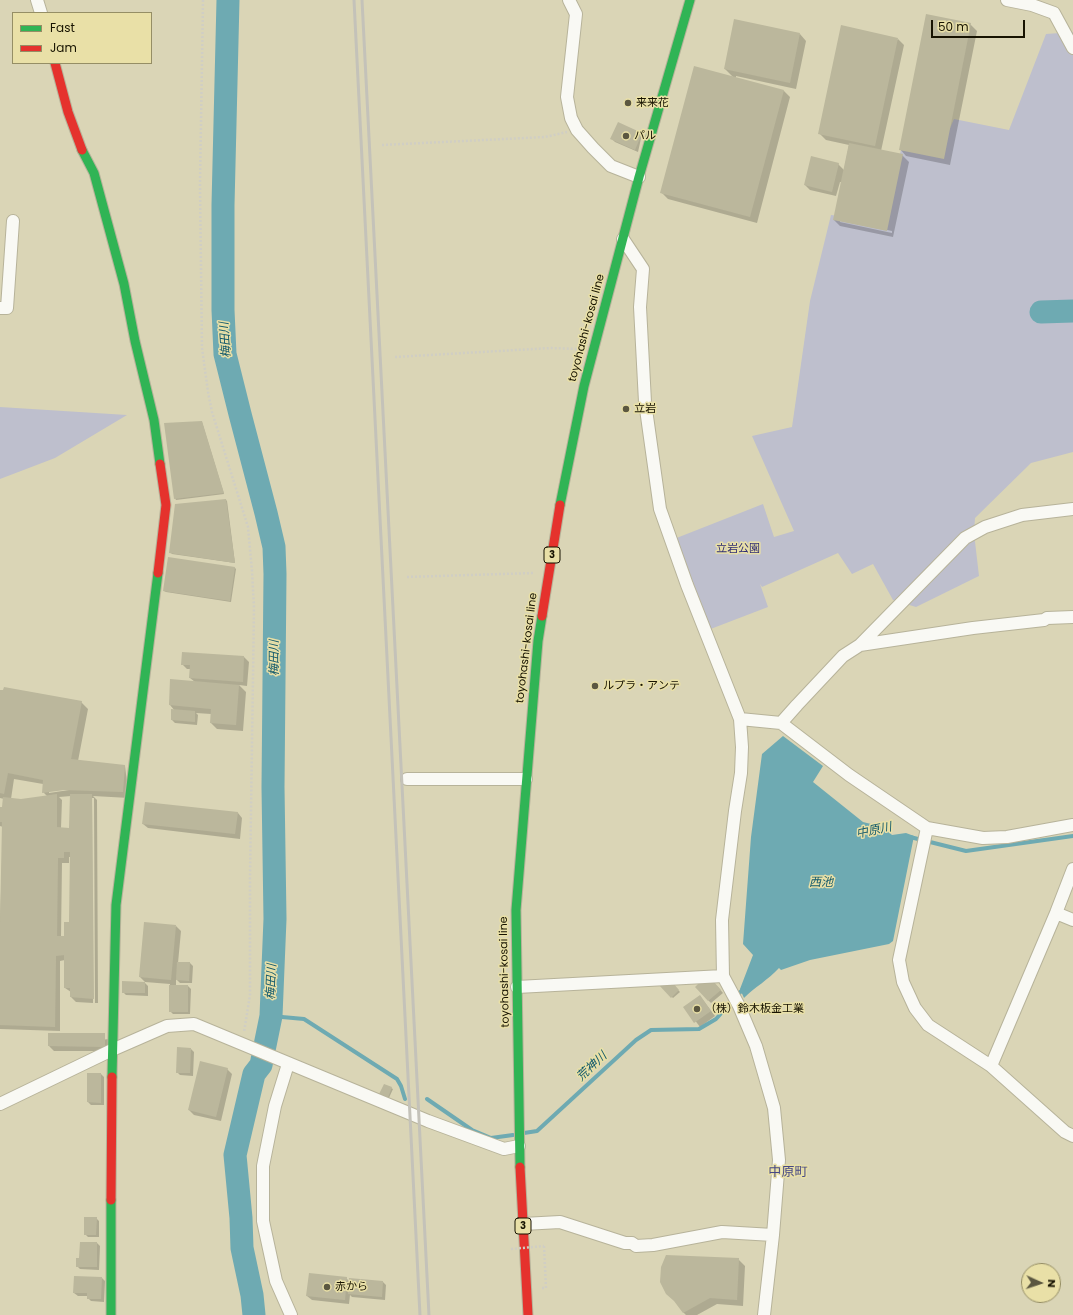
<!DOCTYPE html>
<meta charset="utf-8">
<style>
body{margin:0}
#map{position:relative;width:1073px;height:1315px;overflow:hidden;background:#dad5b6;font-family:Poppins,sans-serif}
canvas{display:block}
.legend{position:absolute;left:12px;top:12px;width:140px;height:52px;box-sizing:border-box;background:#e9e0a7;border:1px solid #958e65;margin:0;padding:5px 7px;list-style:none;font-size:12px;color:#171301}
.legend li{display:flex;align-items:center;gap:8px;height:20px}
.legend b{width:20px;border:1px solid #958e65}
.north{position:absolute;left:1021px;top:1263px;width:40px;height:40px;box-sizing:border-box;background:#e9e0a7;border:1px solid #958e65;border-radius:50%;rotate:93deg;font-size:11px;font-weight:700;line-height:16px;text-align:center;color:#171301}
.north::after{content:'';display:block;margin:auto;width:14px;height:18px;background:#5b5740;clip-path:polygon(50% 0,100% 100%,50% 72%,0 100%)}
.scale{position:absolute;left:931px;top:20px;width:94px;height:18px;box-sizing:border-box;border:2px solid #171301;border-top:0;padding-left:5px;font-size:12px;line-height:14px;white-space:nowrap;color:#171301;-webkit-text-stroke:3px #e9e0a7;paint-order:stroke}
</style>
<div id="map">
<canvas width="1073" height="1315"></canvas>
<ul class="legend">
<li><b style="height:5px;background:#30b455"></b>Fast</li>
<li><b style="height:5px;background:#e5322d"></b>Jam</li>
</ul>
<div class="north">N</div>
<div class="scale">50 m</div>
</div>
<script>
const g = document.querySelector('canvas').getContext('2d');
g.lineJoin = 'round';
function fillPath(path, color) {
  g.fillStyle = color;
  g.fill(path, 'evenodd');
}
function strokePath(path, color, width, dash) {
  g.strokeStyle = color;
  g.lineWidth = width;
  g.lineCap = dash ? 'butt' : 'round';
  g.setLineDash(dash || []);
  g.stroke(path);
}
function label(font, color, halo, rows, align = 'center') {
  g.font = font + ' Poppins,"Noto Sans JP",sans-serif';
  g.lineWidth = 3;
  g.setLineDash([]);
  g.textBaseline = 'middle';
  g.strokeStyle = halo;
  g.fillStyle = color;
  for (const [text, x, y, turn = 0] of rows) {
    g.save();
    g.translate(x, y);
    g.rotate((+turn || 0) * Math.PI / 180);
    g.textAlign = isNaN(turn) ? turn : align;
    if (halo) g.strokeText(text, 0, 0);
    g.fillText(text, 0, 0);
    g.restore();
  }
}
const green = new Path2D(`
 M1073,32V452L1031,463L975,518L974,533L979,576L916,607L893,600L873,564L852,574L838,553L762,587L760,584L768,607L708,630L674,539L763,504L774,537L794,531L752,436L792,427L810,301L831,215L883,221L901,150L938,155L954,119L1009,130L1046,34Z
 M0,407L127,415L55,458L0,479Z`);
const water = new Path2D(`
 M783,736L823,766L813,782L863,822L883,827L892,835L906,833L914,836L893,941L889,944L810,960L781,970L779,968C768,980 755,987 744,998L740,989L753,955L743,944L751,837L762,754Z`);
const shadow = new Path2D(`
 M970,24L977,31L950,165L906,156L900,149Z
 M800,34L806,41L796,89L736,76V78L784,91L790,97L757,223L668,199L661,192L733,77L725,69Z
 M898,39L904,45L881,151L902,155L909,162L893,237L840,226L834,220L842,182H840L836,196L810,190L805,185L838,164L844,170L849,145L826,140L819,133ZM840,220L892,231V233L840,222Z
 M642,134L638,152L615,142L612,139Z
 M202,422L224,494L176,500L175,498Z
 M226,500L227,501L235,563L172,554L170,552Z
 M169,558L235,568L236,569L231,602L166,592L164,591Z
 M244,657L249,662L247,686L239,685L246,692L243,731L217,729L211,723V714L196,713L198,715L197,725L175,723L172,720V710L175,711L170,705L195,682L190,678L191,669H187L182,664Z
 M0,691L81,702L88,709L78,761L125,766L129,798L93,796L97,800L98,1003H95L94,798H92L93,1003L76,1002L71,997V992L65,988V960L60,961V1031L0,1029V924L3,827L0,826V808H3L4,799L0,798ZM14,779L43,784V792L47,796L22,800L11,799ZM69,788V790L49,793V791ZM71,796L70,829L61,828L62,800L59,797ZM69,857H71L70,924L65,937H61L62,863H69Z
 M238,813L242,818L240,839L148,828L143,824Z
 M176,926L181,931L178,963H190L193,966L192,983H180L176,979V986H188L191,989L190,1014H173L170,1011V984L145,982L140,977Z
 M145,983L148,986V996L126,995L123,992Z
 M672,984L680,992L673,998L660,985Z
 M717,986L723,993L711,1003L708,1000Z
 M700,996L715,1016L700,1027L685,1007Z
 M109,1039V1051H54L49,1046Z
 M191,1049L194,1052L193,1076L180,1075L177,1072Z
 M227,1069L232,1074L221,1121L194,1115L189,1110Z
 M101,1074L104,1077V1105H91L88,1102Z
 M391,1088L393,1089L388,1100L381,1097Z
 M96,1218L99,1221V1237H88L85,1234Z
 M97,1243L100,1246L99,1270L80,1269L77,1266L80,1259Z
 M738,1259L745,1266L743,1306L717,1304L697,1315H686L683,1312Z
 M102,1278L105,1281L104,1302L91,1301L88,1298V1296H78L74,1293Z
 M346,1278L350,1282V1279L383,1282L386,1285L385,1300L352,1297L350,1295L349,1304L312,1300L307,1296Z`);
const stream = new Path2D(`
 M910,837L966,851L1073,836
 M271,1016L304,1019L397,1079L401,1086L405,1099
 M427,1099L472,1130L491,1138L513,1135
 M524,1133L537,1131L636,1040L651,1030L699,1029L716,1019L744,988`);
const river = new Path2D(`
 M228,0L223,205V310L225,354L240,414L266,513L274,547L275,574L273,787L275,919L271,1016L261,1065L254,1074L235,1155L241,1218L242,1248L252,1295L254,1315
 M1041,312L1073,311`);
const building = new Path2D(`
 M926,14L971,23L944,159L899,150Z
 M734,19L800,33L790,83L724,69Z
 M841,25L898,38L875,146L818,134Z
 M694,66L784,90L750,217L660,193Z
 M618,122L642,133L635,150L610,139Z
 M849,143L903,154L887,231L833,220Z
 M811,156L839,163L832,192L804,185Z
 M202,421L224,493L174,499L164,423Z
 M226,499L235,563L169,553L175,504Z
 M168,557L235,567L230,601L163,591Z
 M182,652L244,656L243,682L189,678L190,665H181Z
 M170,679L239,685L236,725L210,723L211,709L169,705Z
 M4,687L82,701L71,759L125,765L123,792L64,790L42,793L43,780L8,773L4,794L0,793V690H3Z
 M171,709L195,711V722L171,720Z
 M57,794V827L69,828L70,794H92L94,999L70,997V988H64V955L56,956L55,1027L0,1025V923L2,822H0V807H2L3,797L21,799ZM64,852H70L69,922H64V936H57L58,858H64Z
 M145,802L238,812L235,834L142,824Z
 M144,922L176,925L171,980L139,977Z
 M177,962H190L189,981L176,980Z
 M122,981L145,982V993H122Z
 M700,982H714L721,990L708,1001L695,987Z
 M673,983L679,990L671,998L658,984Z
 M169,985H188V1012H169Z
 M700,995L711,1011L694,1023L683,1007Z
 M48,1033H105V1047L48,1046Z
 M177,1047L191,1048L190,1073H176Z
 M200,1061L228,1068L216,1117L188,1110Z
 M87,1073H101V1103L87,1102Z
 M384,1084L392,1087L387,1100L378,1096Z
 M84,1217H97L96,1235H84Z
 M80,1242H97V1267H76V1258H79Z
 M666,1255L739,1258L737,1300L710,1298L683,1313L674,1301L666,1294L660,1282L661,1267Z
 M309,1273L347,1277L345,1300L306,1296Z
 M74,1276L102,1277L101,1299H87V1293H73Z
 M349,1278L383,1281L382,1297L348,1294Z`);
const path = new Path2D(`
 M203,0L200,185L202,348L208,392L212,412L248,527L252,571L254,608L250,878V995L244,1032
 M382,145L545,137L567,132
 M395,357L551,348L578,349
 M407,577L534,573
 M542,1288H546L544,1246`);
const street = new Path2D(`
 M37,0L41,13
 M569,0L576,14L567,97L571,118L577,130L593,148L611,166L639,177
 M1007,0L1032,5L1054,13L1073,48
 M623,239L643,269L640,307L645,402L660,509L687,585L740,719L742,747L741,773L735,811L722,920L723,976L739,1006L756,1046L774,1108L779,1160L773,1235L764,1315
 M0,308H7L13,221
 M860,645L973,628L1044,620L1047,618L1073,617
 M740,719L781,723L849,775L927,828L983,838L1007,837L1073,825
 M781,723L797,705L843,656L860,645L965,538L985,527L1022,515L1073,509
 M407,779H526
 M927,828L899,960L903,982L915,1008L928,1025L991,1066L1065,1132L1073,1136
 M1056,913L1073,920
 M517,987L723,976
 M288,1064L275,1106L263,1166V1221L276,1281L291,1315
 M991,1066L1056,913L1073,869
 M0,1104L112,1050L167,1026L194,1024L428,1121L504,1149L519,1146
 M523,1224L560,1222L625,1243H632L636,1246L653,1245L722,1232L773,1235`);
const fast = new Path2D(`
 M82,150L94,173L124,284L135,341L154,420L160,464
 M560,505L584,386L639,177L690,0
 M112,1077L116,905L158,573
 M520,1167L516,910L538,641L542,616
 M111,1315V1200`);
const jam = new Path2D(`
 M55,63L68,112L82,150
 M158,573L166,505L160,464
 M542,616L560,505
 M520,1167L528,1315
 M111,1200L112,1077`);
const rail = new Path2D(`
 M354,0L420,1315
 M362,0L429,1315`);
const pathBridge = new Path2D(`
 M511,1249L544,1246`);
const markers = [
 [628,103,4,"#5b5740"],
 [626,136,4,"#5b5740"],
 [626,409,4,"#5b5740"],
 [595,686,4,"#5b5740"],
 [697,1009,4,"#5b5740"],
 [327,1287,4,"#5b5740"]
];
const shields = [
 [552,555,16],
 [523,1226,16]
];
const shieldNames = [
 ["3",552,555],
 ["3",523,1226]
];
const poiNames = [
 ["来来花",636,103],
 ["パル",634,136],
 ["立岩",634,409],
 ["ルプラ・アンテ",603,686],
 ["（株）鈴木板金工業",705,1009],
 ["赤から",335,1287]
];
const streetNames = [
 ["toyohashi-kosai line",587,328,-75],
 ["toyohashi-kosai line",527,648,-83],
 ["toyohashi-kosai line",505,972,-91]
];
const parkNames = [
 ["立岩公園",738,549]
];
const waterNames = [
 ["梅田川",226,340,-94],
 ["梅田川",275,658,-90],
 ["中原川",874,831,-12],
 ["西池",821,883],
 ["梅田川",272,982,-88],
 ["荒神川",592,1067,-43]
];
const quarterNames = [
 ["中原町",788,1173]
];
fillPath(green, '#bebfcd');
fillPath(water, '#6eaab2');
fillPath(shadow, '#0003');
strokePath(stream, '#6eaab2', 4);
strokePath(river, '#6eaab2', 23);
fillPath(building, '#bbb79c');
strokePath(street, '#b7b39a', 14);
strokePath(fast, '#b7b39a', 11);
strokePath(jam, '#b7b39a', 11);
strokePath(path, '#d0cec4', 2.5, [2, 2]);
strokePath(street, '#f9f9f4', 12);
strokePath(fast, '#30b455', 9);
strokePath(jam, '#e5322d', 9);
strokePath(rail, '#c4c2b9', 3);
strokePath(pathBridge, '#d0cec4', 2.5, [2, 2]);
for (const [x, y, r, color] of markers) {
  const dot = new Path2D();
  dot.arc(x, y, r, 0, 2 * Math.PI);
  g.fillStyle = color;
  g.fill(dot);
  strokePath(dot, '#e9e0a7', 1.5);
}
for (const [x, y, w] of shields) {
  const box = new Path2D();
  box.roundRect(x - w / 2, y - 8, w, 16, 3);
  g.fillStyle = '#e9e0a7';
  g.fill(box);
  strokePath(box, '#171301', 1);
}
label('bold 10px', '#171301', null, shieldNames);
label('11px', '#171301', '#e9e0a7', poiNames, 'left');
label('11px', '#171301', '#e9e0a7', streetNames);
label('11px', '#2e2b74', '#e9e0a7', parkNames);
label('italic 12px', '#135a6c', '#e9e0a7', waterNames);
label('13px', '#464885', '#e9e0a7', quarterNames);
</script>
